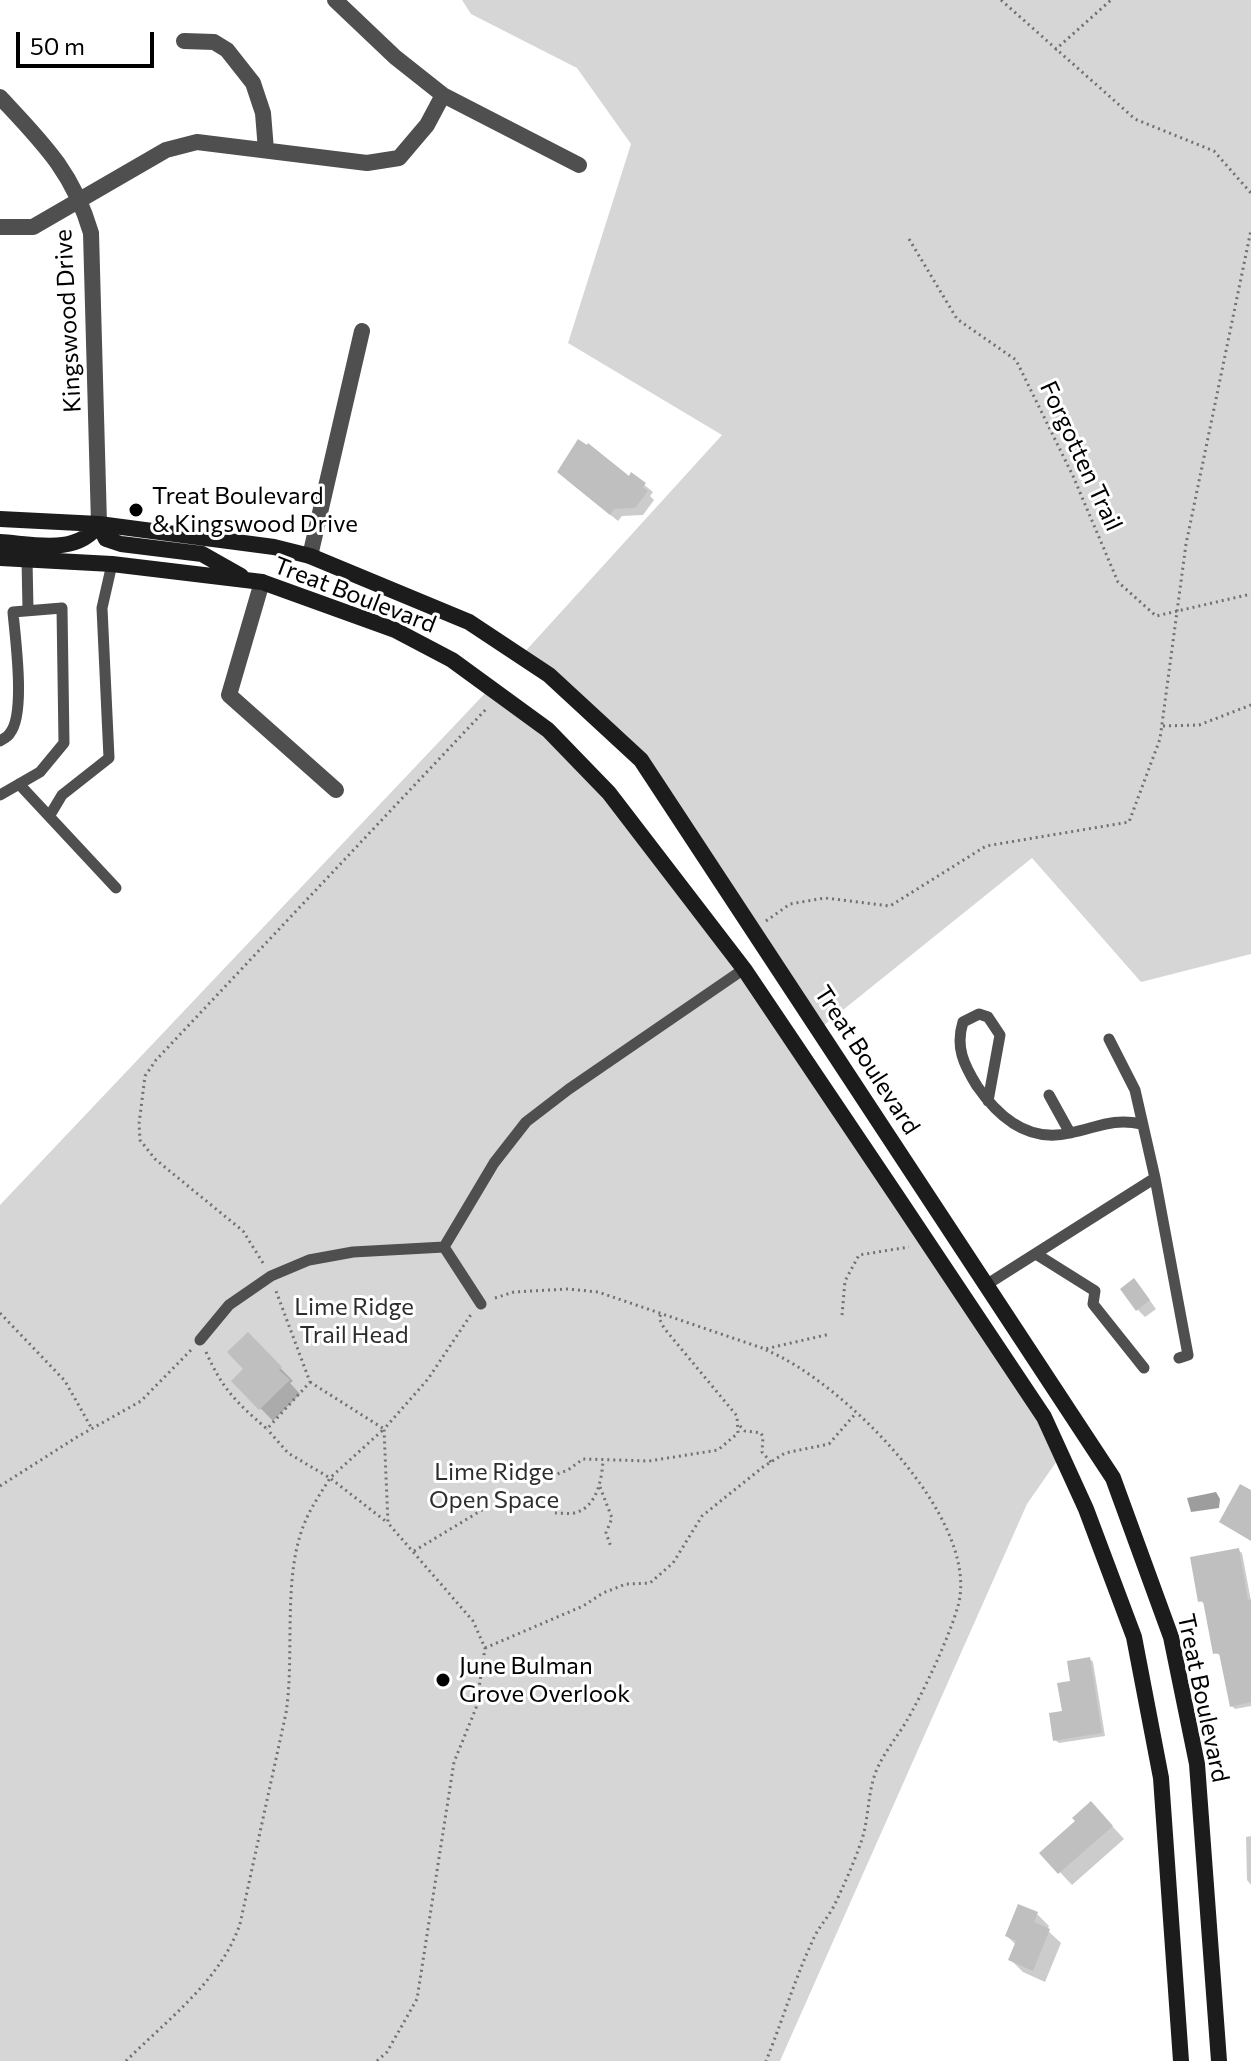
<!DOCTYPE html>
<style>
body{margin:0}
#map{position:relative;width:1251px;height:2061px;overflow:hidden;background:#fff;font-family:Commissioner,sans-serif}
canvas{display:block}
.scale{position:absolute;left:16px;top:32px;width:138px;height:36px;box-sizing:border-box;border:4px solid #000;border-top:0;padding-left:10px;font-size:24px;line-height:28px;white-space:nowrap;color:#000;-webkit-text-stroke:6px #fff;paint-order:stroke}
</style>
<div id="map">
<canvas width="1251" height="2061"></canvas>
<div class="scale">50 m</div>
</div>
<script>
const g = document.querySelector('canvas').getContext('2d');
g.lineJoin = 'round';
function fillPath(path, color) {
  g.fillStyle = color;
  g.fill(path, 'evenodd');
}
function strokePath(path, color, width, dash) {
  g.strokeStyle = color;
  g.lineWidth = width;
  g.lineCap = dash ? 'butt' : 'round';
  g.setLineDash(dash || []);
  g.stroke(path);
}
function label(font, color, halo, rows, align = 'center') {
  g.font = font + ' Commissioner,sans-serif';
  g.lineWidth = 6;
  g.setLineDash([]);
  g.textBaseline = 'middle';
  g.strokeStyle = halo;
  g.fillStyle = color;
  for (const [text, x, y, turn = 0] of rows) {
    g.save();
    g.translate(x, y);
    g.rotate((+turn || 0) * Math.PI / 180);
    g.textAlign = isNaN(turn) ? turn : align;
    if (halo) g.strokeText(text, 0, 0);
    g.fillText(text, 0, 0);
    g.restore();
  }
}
const green = new Path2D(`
 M462,0H1251V954L1141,982L1032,858L818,1030L641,760L521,656L722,435L568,343L631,144L577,68L471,14Z
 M490,688L548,730L744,969L1061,1455L1027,1504L780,2061H0V1205Z`);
const water = new Path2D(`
 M1216,1492L1220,1499L1219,1508L1191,1512L1187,1498Z`);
const shadow = new Path2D(`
 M632,475L653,492L650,496L654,500L643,515L622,516L618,521L567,480H630Z
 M1141,1288L1156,1309L1145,1317L1137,1309Z
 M248,1335L293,1381L290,1383L300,1394L273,1421L234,1381L246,1369Z
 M1238,1550L1242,1553L1251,1601V1706L1235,1709L1232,1706L1222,1656L1215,1653L1205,1604L1200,1601Z
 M1090,1659L1093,1662L1105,1736L1059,1743L1055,1740L1072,1682Z
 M1103,1816L1124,1839L1072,1885L1042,1853Z
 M1251,1836V1885L1247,1880L1246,1837Z
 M1037,1914L1049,1926L1047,1930L1061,1943L1045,1982L1023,1972L1011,1960L1017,1946L1007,1936Z`);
const building = new Path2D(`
 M578,439L587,445L588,443L629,476L631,472L646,483L643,487L648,491L635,508L614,509L610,515L557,472Z
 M1134,1278L1150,1300L1136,1311L1120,1289Z
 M248,1332L282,1367L279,1370L290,1380L259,1410L231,1381L243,1369L227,1352Z
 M1240,1484L1251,1490V1541L1219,1522Z
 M1239,1548L1248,1600L1251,1599V1702L1230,1707L1219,1653L1213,1654L1203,1601L1198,1602L1190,1557Z
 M1090,1657L1102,1733L1053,1741L1049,1713L1062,1711L1057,1683L1070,1681L1067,1661Z
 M1091,1801L1113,1826L1058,1874L1039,1853L1075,1821L1072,1818Z
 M1018,1904L1038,1912L1034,1922L1050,1929L1033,1971L1008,1960L1016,1941L1005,1936Z`);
const path = new Path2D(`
 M1001,0L1135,119L1214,151L1251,193
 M1055,50L1111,0
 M909,239L957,319L1016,360L1073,476L1118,582L1156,616L1251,594
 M1163,726L1199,725L1251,705
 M766,921L790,904L825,898L890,906L986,846L1129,822L1160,739L1186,544L1251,230
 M263,1263L243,1231L155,1159L140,1140L139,1124L145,1076L156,1060L488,707
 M495,1298L514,1292L568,1289L598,1292L765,1349L830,1334
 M0,1313L65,1381L92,1429
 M842,1315L845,1281L859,1255L909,1247
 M766,1350C840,1380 982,1518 958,1606C949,1638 923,1693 906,1722C895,1740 882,1755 875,1774C867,1797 869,1822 860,1845C853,1865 843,1887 834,1906C827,1919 817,1929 812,1942C794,1981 782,2022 766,2061
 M206,1352C223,1390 236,1402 267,1429L310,1382L276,1291
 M310,1382L384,1429L330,1478L388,1523
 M740,1426L745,1431L761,1433L763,1437L762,1452L771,1462
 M552,1476L568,1470L583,1459L649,1461L718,1450L738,1433L737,1416L664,1328L659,1318L662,1312
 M0,1486L77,1437L141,1401L191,1350
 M600,1487L612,1518L606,1533L611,1547
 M555,1513C561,1513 569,1514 574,1513C597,1508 602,1479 603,1460
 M414,1551L487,1507
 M485,1648L583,1606L603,1593L626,1584L650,1583L673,1563L702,1516L763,1467L785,1453L829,1444L856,1413
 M126,2061C167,2020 221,1980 240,1924L286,1713C295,1655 282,1575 305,1522C311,1507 321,1493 330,1478L288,1453L267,1429
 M377,2061L387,2052L417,1999L454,1762L476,1708L485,1648L473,1621L388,1523L384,1429L428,1379L472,1313`);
const service = new Path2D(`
 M27,559L28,610
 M0,741C3,739 8,737 10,733C26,714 15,637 13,612L62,608L64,743L40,772L0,795
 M19,784L116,888
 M50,815L62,795L109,758L102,608L112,564
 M1049,1095L1070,1133
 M988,1101L1000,1035L988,1017L979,1014L963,1022C955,1047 964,1065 977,1086C999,1118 1029,1143 1070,1133C1099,1127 1112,1118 1142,1124
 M1155,1178L1188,1355L1179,1358
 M444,1247L481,1304
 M1036,1254L1095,1291L1093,1304L1144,1368
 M986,1285L1155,1178L1135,1090L1109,1039
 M200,1340L229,1305L271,1276L309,1260L353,1252L444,1247L494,1163L526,1122L569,1089L744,969`);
const minor = new Path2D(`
 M335,0L395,57L443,95L579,165
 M184,41L214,42L227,50L253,83L263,113L266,150
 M0,97C43,143 73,172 91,233L99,524
 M0,227H33L166,150L197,142L367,163L399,158L427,125L443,95
 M310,556L362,331
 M262,582L229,695L336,790`);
const secondary = new Path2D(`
 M0,519L99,524L274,547L310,556L469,622L549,675L641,760L1113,1478L1171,1637L1197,1764L1219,2061
 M99,524L106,539L121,544L202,554L241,576
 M0,542C33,544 77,556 99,524
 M0,558L112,564L262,582L395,630L452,660L548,730L609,793L744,969L898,1198L1044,1417L1086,1509L1134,1637L1161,1778L1181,2061`);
const markers = [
 [136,510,8,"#000"],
 [443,1680,8,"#000"]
];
const streetNames = [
 ["Kingswood Drive",68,321,-93],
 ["Forgotten Trail",1081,456,65],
 ["Treat Boulevard",355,595,21],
 ["Treat Boulevard",867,1060,57],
 ["Treat Boulevard",1203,1698,78]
];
const poiNames = [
 ["Treat Boulevard",152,496],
 ["& Kingswood Drive",152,524],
 ["June Bulman",459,1666],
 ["Grove Overlook",459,1694]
];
const parkNames = [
 ["Lime Ridge",354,1307],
 ["Trail Head",354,1335],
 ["Lime Ridge",494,1472],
 ["Open Space",494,1500]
];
fillPath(green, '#d6d6d6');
fillPath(water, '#9d9d9d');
fillPath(shadow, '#0003');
fillPath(building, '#bfbfbf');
strokePath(path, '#717171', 3, [2, 4]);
strokePath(service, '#4f4f4f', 11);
strokePath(minor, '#4f4f4f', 16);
strokePath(secondary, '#1c1c1c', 16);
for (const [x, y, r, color] of markers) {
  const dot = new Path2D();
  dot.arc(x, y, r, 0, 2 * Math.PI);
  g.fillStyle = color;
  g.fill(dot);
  strokePath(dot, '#fff', 3);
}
label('24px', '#000', '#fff', streetNames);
label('24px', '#000', '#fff', poiNames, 'left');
label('24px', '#2d2d2d', '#fff', parkNames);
</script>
